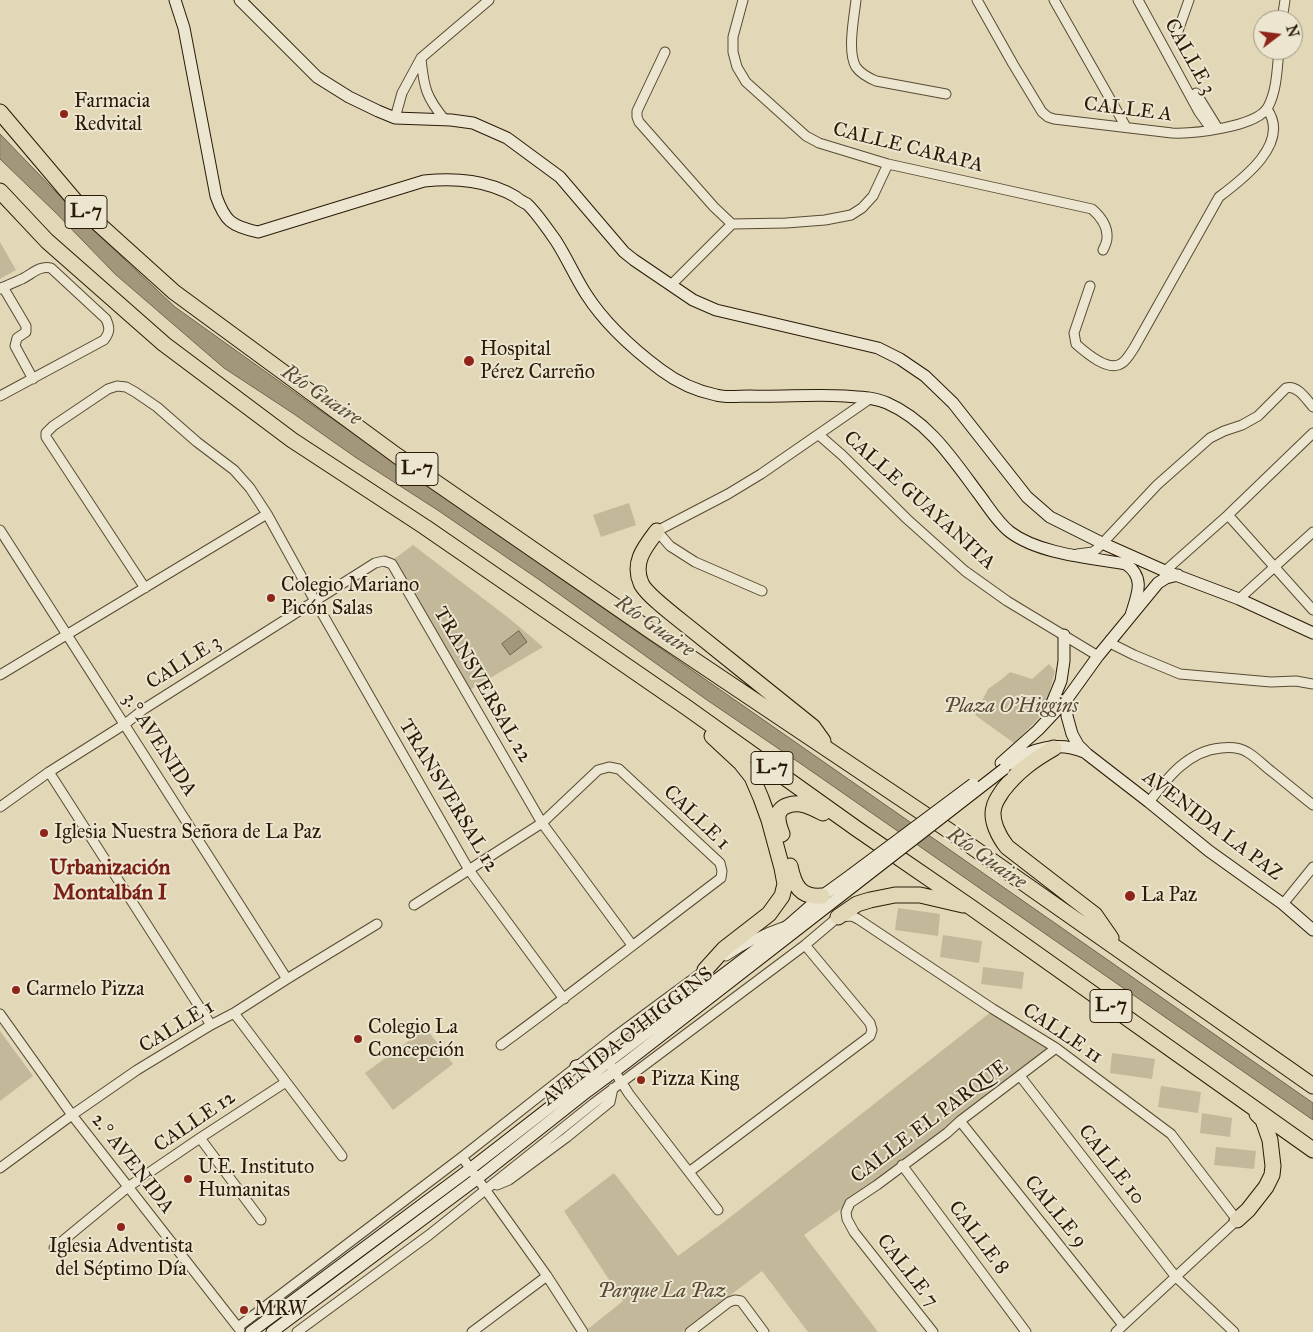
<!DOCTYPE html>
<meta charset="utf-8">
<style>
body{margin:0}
#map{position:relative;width:1313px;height:1332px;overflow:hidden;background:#e2d8b8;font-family:"IM FELL Great Primer",serif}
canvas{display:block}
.north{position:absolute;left:1253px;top:10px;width:50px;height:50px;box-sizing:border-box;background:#ece6d1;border:1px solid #9e9480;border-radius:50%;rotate:75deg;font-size:14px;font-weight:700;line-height:20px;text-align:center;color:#2a1a06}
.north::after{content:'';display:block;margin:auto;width:18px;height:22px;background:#8f2418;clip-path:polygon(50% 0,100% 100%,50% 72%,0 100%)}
</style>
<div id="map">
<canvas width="1313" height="1332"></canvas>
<div class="north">N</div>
</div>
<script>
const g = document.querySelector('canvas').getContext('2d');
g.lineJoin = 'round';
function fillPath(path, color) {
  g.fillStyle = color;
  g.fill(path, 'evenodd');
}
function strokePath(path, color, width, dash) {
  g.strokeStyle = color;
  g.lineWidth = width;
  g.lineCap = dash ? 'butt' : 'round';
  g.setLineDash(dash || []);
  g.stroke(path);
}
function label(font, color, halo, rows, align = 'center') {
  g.font = font + ' "IM FELL Great Primer",serif';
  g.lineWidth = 4;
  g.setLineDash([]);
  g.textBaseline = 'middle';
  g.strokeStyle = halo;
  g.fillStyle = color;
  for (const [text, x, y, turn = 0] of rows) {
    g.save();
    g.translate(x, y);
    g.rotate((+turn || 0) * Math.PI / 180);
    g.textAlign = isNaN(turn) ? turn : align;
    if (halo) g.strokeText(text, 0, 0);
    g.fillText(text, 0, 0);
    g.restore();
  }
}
const green = new Path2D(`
 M0,242L16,270L0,279Z
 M629,503L636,525L601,537L593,515Z
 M413,545L510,619L543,647L468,691L394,559Z
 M1049,664L1055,671L1044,713L1014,743L975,715L988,689L1002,679L1010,672L1032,679Z
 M898,908L940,914L938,936L895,930Z
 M943,935L982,941L979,963L940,957Z
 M983,967L1024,972L1022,989L981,984Z
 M991,1012L1053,1049L876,1184L804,1235L878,1332H808L762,1271L682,1332H590L588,1329L623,1301L564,1211L614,1173L678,1256L724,1222Z
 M426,1028L453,1064L393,1110L365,1073Z
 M0,1031L33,1076L0,1101Z
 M1112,1053L1155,1059L1152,1079L1110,1073Z
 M1161,1086L1201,1092L1198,1113L1158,1107Z
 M1202,1113L1232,1118L1230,1137L1200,1133Z
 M1216,1147L1256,1151L1254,1169L1214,1165Z`);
const water = new Path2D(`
 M0,134L86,223L175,307L315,407L430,486L557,576L1313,1103V1120L807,768L707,700L541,581L439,511L355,457L294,414L224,368L115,274L55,212L0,159Z
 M519,631L527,642L510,655L502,644Z`);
const minor = new Path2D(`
 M743,0L733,37V52L737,67L746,82L806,136L819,143L888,164L1092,209C1100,216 1108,226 1107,238C1107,241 1105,246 1103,250
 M856,0C854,18 847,52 856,67C861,74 869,78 876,81L946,94
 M977,0L1013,64L1042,112L1048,117L1054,119L1172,133C1193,134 1257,127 1268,107C1277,90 1277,69 1279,50
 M1054,0L1126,127
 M1138,0L1199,112L1212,130
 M1282,20L1285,0
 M1178,31L1189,0
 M665,52L637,111V117L639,122L714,207L732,224
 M421,59C424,88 426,97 445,120
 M1196,93L1217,127
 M395,118L402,93L421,58L489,0
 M672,284L732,224L786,223L825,220L851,215L862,208L873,196L888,164
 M1090,286L1074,333L1076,344C1085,352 1109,373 1122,363C1127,360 1131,352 1134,348L1219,197C1243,179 1291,143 1267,109
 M3,287L26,326V332L17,338L15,346L33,379
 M0,289C7,285 15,282 22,279C32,274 40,265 51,268L106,319C110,328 110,332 104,340L0,396
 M819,435L842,455L907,519L965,571L1007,601L1098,656
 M1228,515L1313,610
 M0,530L287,979
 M1077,554L1093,552L1098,548L1157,485L1210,438L1224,431L1242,425L1258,416L1286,388C1298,385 1306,399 1313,407
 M1165,571L1228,515L1313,433
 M145,588L46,437V433L53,426L108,389L117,386L126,387L135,392L157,407L197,442L234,470L250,488L267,514L315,601L469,870L564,999
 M762,591L695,562L670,546L657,531L728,494L761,474L871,398
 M1239,599L1313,532
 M1110,640L1114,645L1134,655L1180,674L1271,682L1296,681L1313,684
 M0,675L267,514
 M49,772L211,1025
 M1149,802C1168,777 1188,751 1221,748C1230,747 1239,747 1247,752C1256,757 1263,765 1271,771C1285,782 1299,794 1313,805
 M0,807L49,772L125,724L144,709L375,563L384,561L392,564L542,823L632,945
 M1283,904L1313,867
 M414,905L542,823L598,770L609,767L619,769L720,863L722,871L721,878C647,934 575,991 501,1045
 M726,956C744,944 762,934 783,927
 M234,1013L342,1156
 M0,1014L72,1115L240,1330
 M611,1066L629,1094L718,1210
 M1020,1076L1175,1276L1234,1332
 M960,1121L1123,1325
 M200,1138L261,1220
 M462,1157L547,1276L583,1332
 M902,1165L1026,1332
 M0,1168L72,1115L137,1070L211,1025L234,1013L287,979L377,924
 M689,1172L870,1036L872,1030L870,1023L805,945
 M497,1185L509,1180L567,1137L610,1102L613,1088
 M54,1248L128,1187L200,1138L286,1082
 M238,1327L462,1157L613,1038L709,967
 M297,1332L429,1235L594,1103L805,945L838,917L852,916L858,919L993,1009L1056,1048L1171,1134L1237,1220L1116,1332
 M472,1332L547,1276
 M690,1332L729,1302L735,1300L741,1301L764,1332
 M933,1332L854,1232L847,1219L846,1212L850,1203L877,1185L947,1133L960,1121L1056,1048`);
const secondary = new Path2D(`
 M175,0L184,28L216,196C225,221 231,226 258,232L424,181C457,178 487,180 516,197C519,200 523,202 527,204C536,212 549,231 556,241C567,258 575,277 586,294C605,324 633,349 661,370C677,382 697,391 716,395C726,398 739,396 750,396C782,397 813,394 845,396C859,397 874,397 887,403C928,421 952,458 978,493C988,506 997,522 1010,532C1039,554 1091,558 1126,564C1146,578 1137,595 1131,615
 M240,0L317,77L349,97L378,111L395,118L451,120L473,123L507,138L560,177L624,252L634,260L693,300L716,310L878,348L900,359L925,376L953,403L1027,497L1050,517L1102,543L1165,571L1239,599L1313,633
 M1067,699V716L1072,734L1078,745L1087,754L1149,802L1209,851L1283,904L1313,930
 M1047,715L1061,681L1064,661V635
 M1001,763L1038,730L1067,699L1098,656L1158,583L1166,578L1178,575
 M1010,764C1030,748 1059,741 1084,752
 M576,1066L606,1062
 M251,1332L470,1169L608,1062L790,924L822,896L851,875
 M272,1332L478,1178L588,1091L627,1062L856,884`);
const motorway = new Path2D(`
 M0,112L82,209L174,292L396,455L654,633L948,830L1313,1086
 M0,191L47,241L164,344L292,440L425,527L686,707L857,829L972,908L1313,1150
 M657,531C645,547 632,562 641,583C645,594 680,620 691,629C732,662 772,694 813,727L823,741
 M1054,748C1033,760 1018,771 1003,790C1000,795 995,801 994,807C990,820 999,837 1007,847L1095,915L1111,938
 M782,834C780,829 778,823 778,818C777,805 795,802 805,805C811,807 817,810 823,813
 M790,866C794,885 800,898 822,896
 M838,917L857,904L870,900L895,895H920L963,905
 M705,970L724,949L769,914L782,896L785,884L782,868L769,820L761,798L752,777L741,763L712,736
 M1237,1220L1248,1210L1266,1187L1272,1175L1273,1166L1270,1140L1263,1120L1257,1114`);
const secondaryBridge = new Path2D(`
 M851,875L973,784
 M856,884L1004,769`);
const markers = [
 [64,114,5,"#8f2418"],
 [469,361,6,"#8f2418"],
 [271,598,5,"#8f2418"],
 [44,833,5,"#8f2418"],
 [1130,896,6,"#8f2418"],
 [16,990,5,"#8f2418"],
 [358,1039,5,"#8f2418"],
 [641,1080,5,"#8f2418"],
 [188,1179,5,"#8f2418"],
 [121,1227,5,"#8f2418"],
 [244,1310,5,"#8f2418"]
];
const shields = [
 [86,212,42],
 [417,469,42],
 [772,768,42],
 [1111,1006,42]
];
const shieldNames = [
 ["L-7",86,212],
 ["L-7",417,469],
 ["L-7",772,768],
 ["L-7",1111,1006]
];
const streetNames = [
 ["CALLE 3",1189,57,61],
 ["CALLE A",1128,110,7],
 ["CALLE CARAPA",908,148,14],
 ["CALLE GUAYANITA",919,501,42],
 ["CALLE 3",184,663,-32],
 ["TRANSVERSAL 22",482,685,60],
 ["3.° AVENIDA",159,745,57],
 ["TRANSVERSAL 12",448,796,59],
 ["CALLE 1",696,818,44],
 ["AVENIDA LA PAZ",1212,826,37],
 ["CALLE 1",177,1027,-31],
 ["CALLE 11",1062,1034,34],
 ["AVENIDA O'HIGGINS",628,1037,-38],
 ["CALLE 12",195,1122,-34],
 ["CALLE EL PARQUE",930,1122,-37],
 ["2.° AVENIDA",132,1164,52],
 ["CALLE 10",1111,1165,52],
 ["CALLE 9",1055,1212,51],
 ["CALLE 8",978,1238,53],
 ["CALLE 7",907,1271,52]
];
const poiNames = [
 ["Farmacia",74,102],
 ["Redvital",74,125],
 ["Hospital",480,350],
 ["Pérez Carreño",480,373],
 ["Colegio Mariano",281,586],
 ["Picón Salas",281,609],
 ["Iglesia Nuestra Señora de La Paz",54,833],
 ["La Paz",1141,896],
 ["Carmelo Pizza",26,990],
 ["Colegio La",368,1028],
 ["Concepción",368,1051],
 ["Pizza King",651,1080],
 ["U.E. Instituto",198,1168],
 ["Humanitas",198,1191],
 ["Iglesia Adventista",121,1247,"center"],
 ["del Séptimo Día",121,1270,"center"],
 ["MRW",254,1310]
];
const parkNames = [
 ["Plaza O'Higgins",1011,707],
 ["Parque La Paz",662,1292]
];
const waterNames = [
 ["Río Guaire",321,396,34],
 ["Río Guaire",654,627,35],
 ["Río Guaire",986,859,35]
];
const quarterNames = [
 ["Urbanización",110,869],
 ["Montalbán I",110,894]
];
fillPath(green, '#c3b89a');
fillPath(water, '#a3977b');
strokePath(water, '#73654c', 1);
strokePath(minor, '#584a32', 11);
strokePath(secondary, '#2a1a06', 13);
strokePath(motorway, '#2a1a06', 17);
strokePath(minor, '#ece6d1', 9);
strokePath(secondary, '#ece6d1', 11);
strokePath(motorway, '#e2d8b8', 15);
strokePath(secondaryBridge, '#2a1a06', 13, []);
strokePath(secondaryBridge, '#ece6d1', 11);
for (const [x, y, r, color] of markers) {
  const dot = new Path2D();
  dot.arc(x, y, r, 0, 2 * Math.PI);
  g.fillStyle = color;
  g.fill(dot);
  strokePath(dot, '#ece6d1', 2);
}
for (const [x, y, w] of shields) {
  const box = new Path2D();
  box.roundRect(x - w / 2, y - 16.5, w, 33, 4);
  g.fillStyle = '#ece6d1';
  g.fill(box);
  strokePath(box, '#2a1a06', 1);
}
label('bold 19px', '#2a1a06', null, shieldNames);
label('20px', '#2a1a06', '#ece6d1', streetNames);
label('20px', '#2a1a06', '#ece6d1', poiNames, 'left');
label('italic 20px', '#584932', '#ece6d1', parkNames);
label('italic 21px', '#5a4c35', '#ece6d1', waterNames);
label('bold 22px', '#7a1f14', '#ece6d1', quarterNames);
</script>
